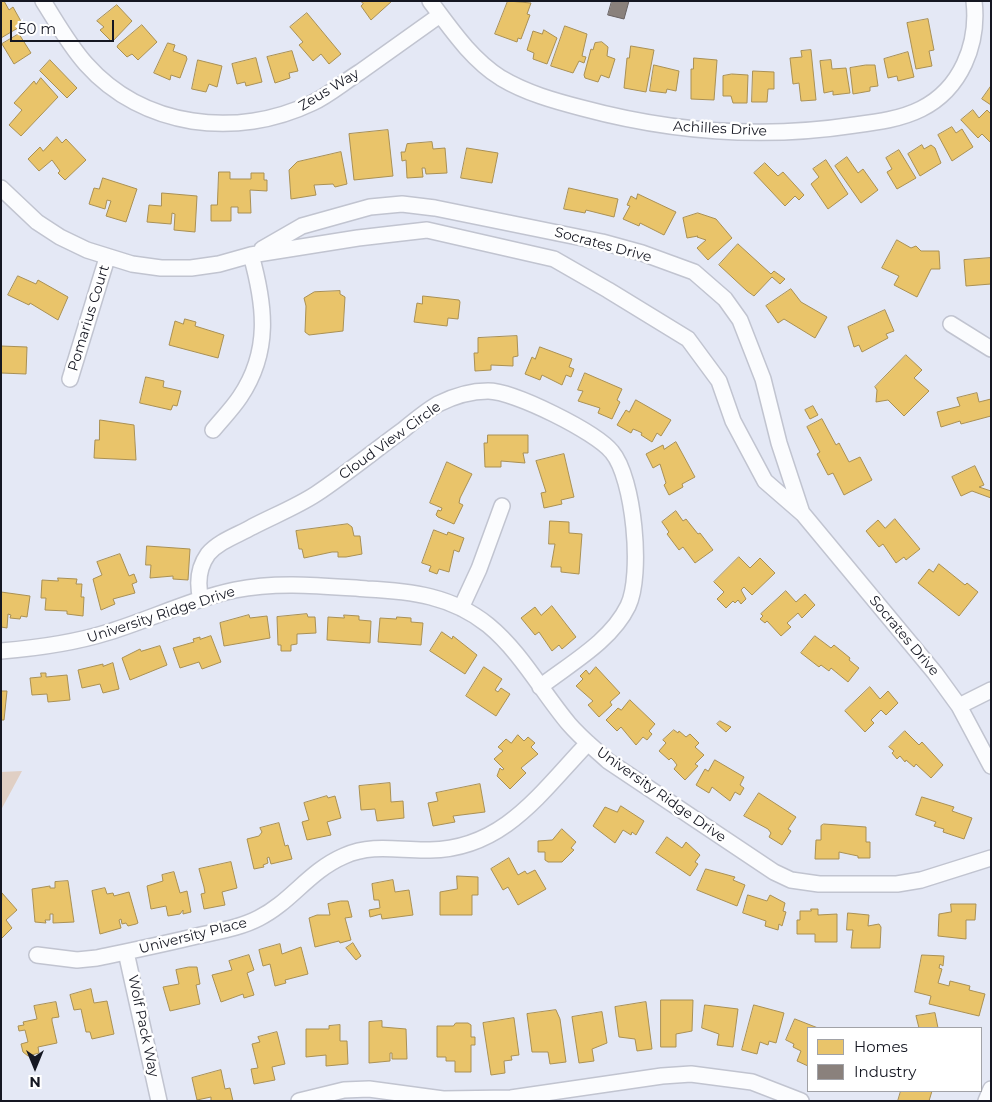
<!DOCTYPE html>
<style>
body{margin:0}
#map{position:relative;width:992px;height:1102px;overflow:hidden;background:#e4e8f5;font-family:Montserrat,sans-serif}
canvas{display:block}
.frame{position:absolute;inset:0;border:2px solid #151722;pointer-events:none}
.legend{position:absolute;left:807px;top:1027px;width:175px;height:65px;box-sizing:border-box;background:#fff;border:1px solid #a1a2a7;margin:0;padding:6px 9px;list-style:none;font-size:15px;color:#151722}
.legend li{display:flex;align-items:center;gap:10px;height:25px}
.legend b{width:25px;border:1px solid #a1a2a7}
.north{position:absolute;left:10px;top:1042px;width:50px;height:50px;-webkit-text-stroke:4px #fff;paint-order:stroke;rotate:180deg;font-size:14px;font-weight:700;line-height:20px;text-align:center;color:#151722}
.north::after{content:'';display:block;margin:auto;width:18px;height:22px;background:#151722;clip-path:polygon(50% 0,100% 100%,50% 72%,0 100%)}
.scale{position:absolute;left:10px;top:20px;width:104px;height:22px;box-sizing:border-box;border:2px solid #151722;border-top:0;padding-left:6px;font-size:15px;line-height:18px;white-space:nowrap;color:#151722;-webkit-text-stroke:4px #fff;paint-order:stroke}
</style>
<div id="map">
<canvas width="992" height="1102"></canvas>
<div class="frame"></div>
<ul class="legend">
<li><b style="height:14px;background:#e9c46a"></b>Homes</li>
<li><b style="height:14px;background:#8a817c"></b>Industry</li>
</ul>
<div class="north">N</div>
<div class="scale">50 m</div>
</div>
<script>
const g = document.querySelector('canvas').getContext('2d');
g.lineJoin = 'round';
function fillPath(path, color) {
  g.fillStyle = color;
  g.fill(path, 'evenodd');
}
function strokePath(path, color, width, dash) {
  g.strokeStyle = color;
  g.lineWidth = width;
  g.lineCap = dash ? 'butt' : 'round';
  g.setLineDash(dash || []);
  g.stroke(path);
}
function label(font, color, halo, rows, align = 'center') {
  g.font = font + ' Montserrat,sans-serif';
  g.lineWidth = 5;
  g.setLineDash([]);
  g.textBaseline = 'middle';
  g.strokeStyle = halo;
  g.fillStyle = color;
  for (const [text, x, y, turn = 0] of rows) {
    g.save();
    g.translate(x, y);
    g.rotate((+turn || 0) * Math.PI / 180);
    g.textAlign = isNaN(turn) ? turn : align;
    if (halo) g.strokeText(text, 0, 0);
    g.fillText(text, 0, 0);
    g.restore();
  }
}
const green = new Path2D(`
 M22,771L1,810V772Z`);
const homes = new Path2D(`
 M1,1H4L9,10L13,7L23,25L1,38Z
 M361,1H392L371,20L361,6L363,4Z
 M508,1L531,3L527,14L530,15L521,39L518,38L517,42L495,34Z
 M117,5L132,21L112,42L100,30L104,27L97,21Z
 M307,13L341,54L329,64L321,54L313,61L299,45L303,42L290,27Z
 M928,19L934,50L929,51L932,66L916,69L907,23Z
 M142,25L157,42L138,60L132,54L127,57L117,47L118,45Z
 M565,26L587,34L582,56L586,57L584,63L579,61L573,73L551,66Z
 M544,30L557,38L547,64L533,59L534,53L527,50L533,31L542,34Z
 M19,34L31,53L14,64L2,44Z
 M602,42L608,47L607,56L615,59L609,78L601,75L598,82L585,78L584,75L591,49L593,50L595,43Z
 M168,43L175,45L173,51L186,56L187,59L180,78L171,75L170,80L154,73Z
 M631,46L654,50L646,92L624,88L627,58H629Z
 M811,50L816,100L801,101L799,83L793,84L790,58L802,57L801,51Z
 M292,51L298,71L289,73L290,78L275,83L267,57Z
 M908,52L914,77L898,81L897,76L888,78L884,59Z
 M256,58L262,82L246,86L245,82L237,84L232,64Z
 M694,58L717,60L714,100L691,99V69H693Z
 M50,60L77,88L67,98L40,71Z
 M198,60L222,66L217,87L209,84L206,92L192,89Z
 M831,60L832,69L846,68L850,93L833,95V91L824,93L820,61Z
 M654,65L679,71L676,91L667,89L666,93L650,91Z
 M866,65H875L878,86L870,87V91L853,94L850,68Z
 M753,71L774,72V89H768L767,102H752Z
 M732,74L748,75L747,103H733L731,96H723V76Z
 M41,78L58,97L21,136L9,125L22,110L14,103L34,81L36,84Z
 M991,86V105L982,99Z
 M973,110L979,118L987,110L991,114V143L982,134L978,138L961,120Z
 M952,127L956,133L962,129L973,147L952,161L938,135Z
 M388,130L393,176L354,180L349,134Z
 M57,137L62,143L66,139L86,160L65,180L58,173L60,171L52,160L39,171L28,159L40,147L43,151Z
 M432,142L433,149L445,148L447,173L426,174L425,168H422L423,177L407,178L406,160L402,161L401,152H405L407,144Z
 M922,145L924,149L931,145L935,148L941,163L920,176L908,154Z
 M467,148L498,153L492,183L461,178Z
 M899,150L916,178L897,189L888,174L887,172L892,169L886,158Z
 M341,152L347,184L335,187L333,184L314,185L316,195L291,199L289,170L297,162Z
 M847,157L858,173L863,169L878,190L861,203L835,166Z
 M826,160L848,194L828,209L811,184L819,177L813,169Z
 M765,163L778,176L783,172L804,195L799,200L795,196L785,206L754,173Z
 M219,172H230V179H251V173H264V180H267V191L250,190L251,213H238V207H231V221H211V205H217Z
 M103,178L137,189L126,222L106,216L111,201L107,200L105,209L89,204L94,188L99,189Z
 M569,188L618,199L614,217L586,210L585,213L564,209Z
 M162,193L197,196L195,232L174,230L175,214L172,213L171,224L147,222L149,205L161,206Z
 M638,194L676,212L664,235L640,223L639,226L623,219L630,206L627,205L631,196L636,199Z
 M698,213L716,219L732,238L708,260L697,248L706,240L697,237L698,236L687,238L683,218Z
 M897,240L911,248L916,246L921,251H939L940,269H931L917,297L894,285L899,276L882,268Z
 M738,244L771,274L774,271L785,279L780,284L772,277L754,296L747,291L719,265Z
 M991,258V284L966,286L964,260Z
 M18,276L36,284L38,280L68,297L58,320L30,303L29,305L8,295Z
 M791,289L801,302L827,317L815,338L784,319L778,323L766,306Z
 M340,291V294L345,297L343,331L309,335L305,332L306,306L304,298L314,292Z
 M423,296L459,300L460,302L458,319L448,318L447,326L414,322L417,303L422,304Z
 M885,310L894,331L886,334L888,338L862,352L859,345L854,347L848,327Z
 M185,319L196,322L195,326L224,335L218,358L169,345L175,321L183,324Z
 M517,336L518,356L513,357V366L491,365V370L475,371L474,353H478V338Z
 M1,346L27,347L26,374L1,373Z
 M540,347L572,359L569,367L574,369L571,377L566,375L562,385L542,375L540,380L525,374L532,357L535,359Z
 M906,355L922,370L914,378L929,391L904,416L888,400L876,402L877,390L875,387Z
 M585,373L622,389L617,400L620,402L612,419L598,413L600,408L578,401L583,391L578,390Z
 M146,377L164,381L163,387L181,391L177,406L173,405L171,410L140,403Z
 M977,393L979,402L991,399V416L961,424L960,421L941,427L937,412L960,406L957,398Z
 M636,400L671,420L661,436L657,433L652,442L641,435L642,433L638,431L633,429L631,433L617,425L626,410L629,412Z
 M813,406L818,415L810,419L805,410Z
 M822,419L836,445L839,443L849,462L860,457L872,480L844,495L833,473L828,475L817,454L820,452L807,427Z
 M100,420L134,425L136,460L94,458L95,440H99Z
 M488,435H528V453H523L525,463L501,461V467H485L484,443H487Z
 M676,442L695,477L682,484L683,487L669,495L664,485L666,483L660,464L653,468L646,454L663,445L664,449Z
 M564,454L574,497L561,500L562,504L544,508L541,493L546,492L536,461Z
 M447,462L472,474L460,498L459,503L463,505L454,524L438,517L436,515L438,510L441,511L442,508L430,503Z
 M975,466L984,485L979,487L991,491V498L972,491L961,496L952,477Z
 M676,511L683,521L686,519L698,534L700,533L713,550L695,563L683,547L679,550L667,534L669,532L662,522Z
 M895,519L920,549L906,560L904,557L896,563L883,544L879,547L866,531L878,520L885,528Z
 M550,521L569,522V533L582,534L579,574L561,572V567H551L555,544H549Z
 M348,524L352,527L354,536H360L362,554L346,557H338V552H332L304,558L302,549H299L296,531Z
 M434,530L447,535L448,532L464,538L459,552L454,550L449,572L439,569L437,574L429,571L431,566L422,563Z
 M147,546L190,549L188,580L173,579V576L150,578L151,565H146Z
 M120,554L129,576L134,574L137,582L132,584L135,593L113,599L115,604L101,610L93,579L102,575L97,562Z
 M739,557L750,568L760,558L775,573L752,595L744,587L741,590L746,599L741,604L738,600L735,603L733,601L726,608L717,599L724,592L714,582Z
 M939,564L965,585L967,583L978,592L959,616L918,583L929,569L933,572Z
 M58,578L77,579L76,584H82L81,597H84L83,616L67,614V611L45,610L46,598H41L42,580L58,581Z
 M786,591L796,602L805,594L815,605L802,618L798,613L787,623L791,627L781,636L767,621L765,623L760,619L763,616L761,614Z
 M1,592L30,596L27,617L21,616L20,619L10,618L11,615L8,614L7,628L1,627Z
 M552,606L576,637L562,649L559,645L552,651L539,632L535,635L521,618L535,607L541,615Z
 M307,614L308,617H315L316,633L297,634V644L291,645V651H281V645H278L277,617Z
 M249,615L250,618L267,616L270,638L224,646L220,623Z
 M344,615L359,616V620L371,621L370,643L327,640L328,617L344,618Z
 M397,617L411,618V622L423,623L421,645L378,642L380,618L396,619Z
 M442,632L452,639L453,636L477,655L465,674L430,651Z
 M211,636L221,662L202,669L199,662L180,668L173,648L194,642L193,639L200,637V639Z
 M815,636L831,648L834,645L850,658L849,660L859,668L848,682L831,668L829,671L821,665L819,667L801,653Z
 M160,646L167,665L130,680L122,658L140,649L141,651Z
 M113,663L119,689L103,693L100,684L82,688L78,670L103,664V666Z
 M484,667L502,679L495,690L498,692L501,688L510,694L496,716L466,696Z
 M596,667L620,693L610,702L612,705L599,717L588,705L593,701L576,686L583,679L580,676L586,670L589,674Z
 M41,673H46V677L67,675L70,700L48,702L47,694L32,695L30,678L41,677Z
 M870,687L880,699L888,691L898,703L886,715L881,710L871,720L874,723L865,732L845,711Z
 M1,691H7L4,720H1Z
 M630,700L655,724L649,731L652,734L647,740L643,737L636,745L621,727L617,731L606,720L618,708L621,710Z
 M720,721L731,727L726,732L717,724Z
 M674,730L678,733L679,731L686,737L690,734L699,743L695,747L704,755L695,764L698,766L685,780L674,769L677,765L674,761L671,758L669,760L659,751L666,743L663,740Z
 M905,731L919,745L922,742L943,765L931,778L916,764L914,767L906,760L905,762L900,756L897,759L892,753L894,751L889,747Z
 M518,735L524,741L528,737L535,743L531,747L538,754L521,768L526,773L510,789L497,776L500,768L502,770L504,769L494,759L503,751L498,747L506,739L511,743Z
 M715,760L744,777L740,785L744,788L740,795L735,792L730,801L712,787L709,793L696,785L705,769L708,771Z
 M390,783L391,802L403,801L404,818L377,821L375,809L361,810L359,786Z
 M480,784L485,812L453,816L455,822L433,826L428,803L438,801L436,793Z
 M759,793L796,817L788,829L791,831L782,845L769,837L771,833L768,829L744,816Z
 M327,796L328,798L335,796L341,818L327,822L331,835L307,840L302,822L309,820L304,803Z
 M922,797L954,807L952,811L972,818L964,839L943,832L944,829L934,826L936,822L916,815Z
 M621,806L644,821L636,835L632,832L631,835L623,830L615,843L593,826L605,807L617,812Z
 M279,823L285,846L288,845L292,859L271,864L269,857L267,858L268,863L263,865L264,867L254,869L247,839L259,836L262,832L260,828Z
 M824,824L866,827V842H870V858H858V856L839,852V859H815L816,840H821V826Z
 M562,829L576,842L571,848L574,850L562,862H548L545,860V852H538V841L552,840Z
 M667,837L682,848L686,842L700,855L695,862L698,864L690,876L656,853Z
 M509,858L518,875L525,871L527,874L535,870L546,889L518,905L508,887L503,890L491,869Z
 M231,862L237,888L222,892L225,905L204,909L201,894L205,893L204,887L199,869Z
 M706,869L735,877L733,880L745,885L737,906L697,890Z
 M174,872L180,893L187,891L191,912L183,914V910L180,914L168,916L166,906L151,909L147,886L163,881L162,875Z
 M457,876L478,877V895H472V915H440V892L457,889Z
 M393,880L395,892L409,890L413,915L382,919L381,914L370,917L369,910L380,908L379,900H374L372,884Z
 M68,881L74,922L53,923V914H50V920H45L46,923L35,922L32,889L50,886V888H55V882Z
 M105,888L107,894L113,893L114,896L129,892L138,923L136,924L128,926L126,923L122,924L121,919L119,920L121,928L100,934L92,891Z
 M2,893L17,910L6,920L12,928L1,939Z
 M748,895L767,901L770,895L785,903L783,911L786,912L782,926L779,924L778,930L765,926L766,921L743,913Z
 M341,901H348L352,917L345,918L351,940L340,943L339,941L315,947L309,918L317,915H330L328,904Z
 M951,904H976L975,920H966V939L938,936L939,914L951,912Z
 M811,909H818V915L837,914V942H815V934H797V920H800V911H811Z
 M848,913L869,915L868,926L879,924L881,927L880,948H851L853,930H847Z
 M353,943L361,956L356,960L346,948Z
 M280,944L282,954L301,947L308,974L285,980L286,983L275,986L270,964L263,966L259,950Z
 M249,955L254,970L247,973L254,995L244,998L243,994L221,1002L212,975L232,970L229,961Z
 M922,955L944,956L943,966L940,964L939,968L942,969L938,983L949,986L950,981L970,986L969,990L985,994L979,1016L929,1004L931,996L915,992Z
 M189,967H197L200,984L196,985L200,1004L170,1011L163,987L179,984L176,970Z
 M91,989L94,1003L107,1001L114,1034L92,1039L90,1032H86L81,1009L74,1010L70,995Z
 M661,1000H693L692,1031L676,1034V1047H661Z
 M56,1002L59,1017L52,1018V1021L57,1043L38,1047L39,1053L28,1056L23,1052L21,1044L28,1042L25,1030L19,1031L18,1026L24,1025L23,1022L37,1019L34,1006Z
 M646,1002L652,1049L637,1051L635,1039L619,1037L615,1007Z
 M705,1005L738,1009L733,1047L717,1045L719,1034L702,1028Z
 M754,1005L784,1013L776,1043L769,1041L768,1045L760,1042L757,1054L742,1050Z
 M556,1010L560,1019L566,1062L550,1064L548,1052H532L527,1014Z
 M602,1012L607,1043L592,1049L594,1061L579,1063L572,1017Z
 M935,1013L938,1028H919L916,1016Z
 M514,1018L519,1055L511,1056L512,1060L504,1061L505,1073L491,1075L483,1023Z
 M795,1019L818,1028H808V1066L797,1061L801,1051L793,1047L794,1044L786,1040Z
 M382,1021V1027L406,1029L407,1059H392V1053H390V1061L369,1063V1022Z
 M456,1023H468L471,1025V1037H475V1045H471V1072H455V1061H446V1057H437V1026H453Z
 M340,1025V1041H347L348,1064L326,1066V1055L306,1057V1029H329V1026Z
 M277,1032L285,1064L272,1067L275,1080L254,1084L251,1069L258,1068L252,1044L260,1042L258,1037Z
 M221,1070L225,1089L230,1088L233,1101H211V1097L197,1100L192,1078Z
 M901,1091H932L929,1101H898Z`);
const industry = new Path2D(`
 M612,1H629L624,19L608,15Z`);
const minor = new Path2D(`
 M43,1C57,23 69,45 86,64C143,128 237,139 312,103C329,95 344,82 360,72C387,53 413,34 440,15
 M430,1C451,29 471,59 501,78C526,93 555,101 582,108C671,132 764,139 855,125C878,122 901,119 921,109C961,89 979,44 974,1
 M1,188L37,222L60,237L87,250L132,264L161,268H191L219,264L251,255L358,238L427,230L554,259L608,290L688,339L719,381L733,421L765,481L803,514L935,673L959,706L991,766
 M262,249L302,226L370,207L402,204L435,208L602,242L642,253L694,272L725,299L740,320L763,379L779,443L802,513
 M951,324L991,349
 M70,379L107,258
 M213,430C222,419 232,409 240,397C271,351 265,305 251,255
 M201,600C197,584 198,568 208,554C219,541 238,535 252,527C273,516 296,507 316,494C346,474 374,451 403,430C414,421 426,411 438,404C454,396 471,391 488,391C514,391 596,432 612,452C634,478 643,575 628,606C611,641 571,663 540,687
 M461,608L479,569L502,506
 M1,651C38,648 74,643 109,632C151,619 192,599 235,590C278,581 323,586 367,589C411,591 452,596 488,625C521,652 542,692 569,724C581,738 595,749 608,761L774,872L791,880L819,884H897L921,880L991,858
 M959,706L991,690
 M126,952L159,1101
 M37,955L77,960L97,958C130,951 164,944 197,936C218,931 240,928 259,918C291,902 309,871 344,856C373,843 400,851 430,850C504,849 541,792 588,743
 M299,1101L344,1090L369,1089L443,1099L511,1098L662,1076L691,1074L752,1082L801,1101
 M986,1101L991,1089`);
const streetNames = [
 ["Zeus Way",329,90,-31],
 ["Achilles Drive",720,129,3],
 ["Socrates Drive",603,245,15],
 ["Pomarius Court",89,318,-73],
 ["Cloud View Circle",390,441,-36],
 ["University Ridge Drive",161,615,-18],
 ["Socrates Drive",904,636,50],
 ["University Ridge Drive",661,795,35],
 ["University Place",193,936,-14],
 ["Wolf Pack Way",143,1026,78]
];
fillPath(green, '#e0cfc4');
fillPath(homes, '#e9c46a');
strokePath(homes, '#a99054', 1);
fillPath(industry, '#8a817c');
strokePath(industry, '#676161', 1);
strokePath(minor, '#c1c4d0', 18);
strokePath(minor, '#fbfcfe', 15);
label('14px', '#151722', '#fff', streetNames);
</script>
